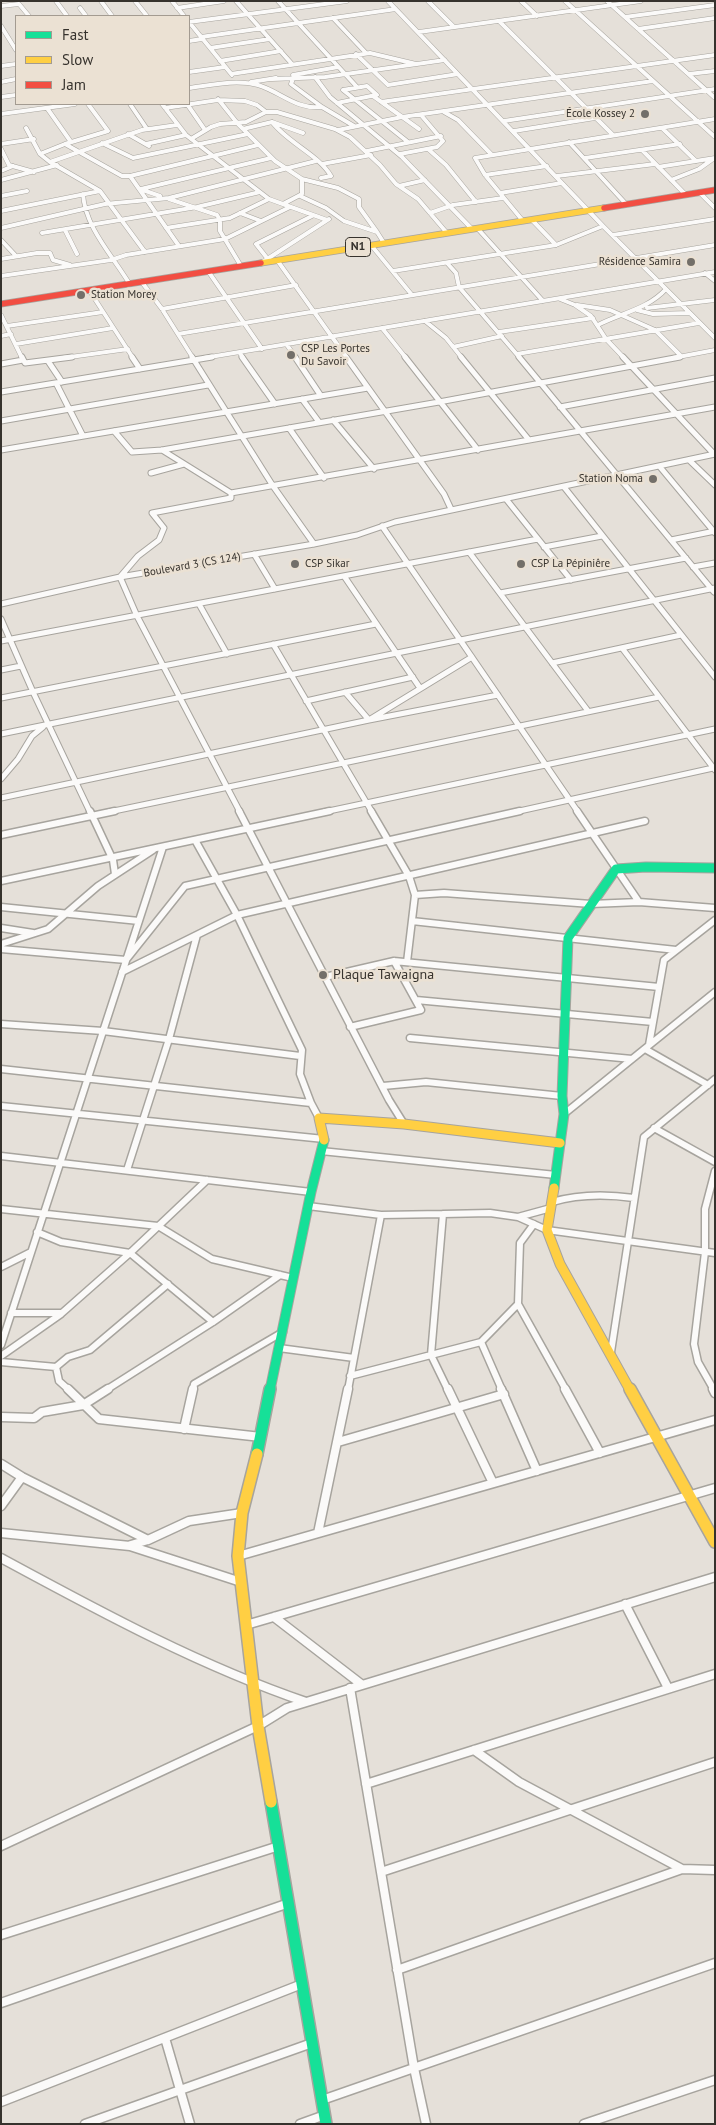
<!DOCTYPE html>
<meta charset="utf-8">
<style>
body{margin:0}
#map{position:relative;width:716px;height:2125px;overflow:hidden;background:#e5e0d9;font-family:"PT Sans",sans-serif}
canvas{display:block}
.frame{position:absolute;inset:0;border:2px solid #36322d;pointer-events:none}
.legend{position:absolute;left:15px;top:15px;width:175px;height:90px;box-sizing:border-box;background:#ebe1d3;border:1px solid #a39b91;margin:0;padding:6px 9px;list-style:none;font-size:15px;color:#36322d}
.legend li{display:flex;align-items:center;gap:10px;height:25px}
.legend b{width:25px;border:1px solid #a39b91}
</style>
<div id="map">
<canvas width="716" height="2125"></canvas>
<div class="frame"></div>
<ul class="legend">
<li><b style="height:6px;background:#16e098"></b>Fast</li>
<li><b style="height:6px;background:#ffcf43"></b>Slow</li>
<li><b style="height:6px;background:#f24e42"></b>Jam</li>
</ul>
</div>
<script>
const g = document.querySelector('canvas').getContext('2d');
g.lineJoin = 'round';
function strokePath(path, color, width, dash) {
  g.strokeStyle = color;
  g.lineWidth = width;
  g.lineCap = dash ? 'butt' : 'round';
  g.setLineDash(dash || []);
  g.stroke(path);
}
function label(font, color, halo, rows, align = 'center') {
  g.font = font + ' "PT Sans",sans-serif';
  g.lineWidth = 5;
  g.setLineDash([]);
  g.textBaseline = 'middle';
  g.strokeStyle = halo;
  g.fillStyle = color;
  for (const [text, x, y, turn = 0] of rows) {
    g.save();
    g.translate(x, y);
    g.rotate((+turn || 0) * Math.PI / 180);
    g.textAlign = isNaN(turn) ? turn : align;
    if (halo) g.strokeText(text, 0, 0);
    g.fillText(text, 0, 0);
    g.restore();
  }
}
const streetFar3 = new Path2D(`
 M56,1L67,16
 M101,1L112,16
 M135,1L147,16
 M172,1L184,16
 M236,1L292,64
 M278,1L357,87
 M388,1L603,226L715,338
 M428,1L454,27
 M521,1L537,16
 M565,1L715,137
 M607,1L715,98
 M1,6L19,4L29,16
 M80,8L86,16
 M177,8L224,1
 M625,17L715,5
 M333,18L366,53
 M499,21L613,135
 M189,22L347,1
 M189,22L232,75
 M1,26L16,50
 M638,29L715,18
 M419,32L641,1
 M201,37L396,9
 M189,41L202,39
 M210,48L270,39
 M356,54L388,85L458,74
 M220,61L281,51
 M1,66L16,64
 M189,72L225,67
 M231,74L370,53L416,64
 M689,74L715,71
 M293,75L338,67
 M294,76L291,84L322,107L354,126
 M315,77L330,97L402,157L472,229
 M272,79L325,77L445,60
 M1,82L16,79
 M251,82L276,78
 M189,88C211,85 236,79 258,85C281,92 296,110 322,107
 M343,90L408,142
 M343,90L367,86L377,95
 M373,96L419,129
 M1,97L16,95
 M218,99L238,124L275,161L302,179L338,188L359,199V207L377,232
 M381,102L715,55
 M337,103L376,95
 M88,104L108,131L65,144L122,176H130L258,145
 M130,104L147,129
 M162,104L186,135L269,199L327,220
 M187,104L205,130
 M47,108L71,142
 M165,108L218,100L245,101L257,105L266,112H277L335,129L350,137L380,165L396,184L418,199L447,233
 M444,112L458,120L492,155
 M1,114L75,104
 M504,121L715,89
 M272,122C288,143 319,155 331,176L321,178
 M26,128L40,154L50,162L100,191L145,252
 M662,128L696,161
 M243,129L272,122L303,133
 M338,130L402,117L653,81
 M514,131L595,118
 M128,134L149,146
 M191,139L211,127L220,124L246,122L266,112
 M569,142L626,204
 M102,143L133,158L248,134
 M1,144L34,139
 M146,144L186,135
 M1,149L9,165L34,172
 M428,149L446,165L476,202
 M642,150L685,194
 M367,151L441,136
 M40,154L65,144
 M400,154L437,147L443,141L421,115
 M585,158L680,144
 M50,162L142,130L177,125
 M322,164L371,155
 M658,167L715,158
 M1,171L13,166
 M485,175L547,166
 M130,176L179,246
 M557,176L655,164
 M1,180L57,165
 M671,180L699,169L713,159
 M399,186L425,180
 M140,189L160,196
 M141,189L271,158
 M699,192L715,208
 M500,193L562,183
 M83,194C85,227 112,255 129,283
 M1,196L27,191
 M300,196L326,208L344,221L377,232L384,243
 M169,199L217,215L220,220V231L241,266
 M283,204L302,194V179
 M1,211L100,191
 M240,213L261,221
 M430,213L453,205L503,198
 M532,220L556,245
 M523,221L485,175L475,158L715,119
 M1,228L105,204L169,198L316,161
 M166,228L230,218L269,199
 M478,229L543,301
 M65,230L77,254
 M42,233L197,207L260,192
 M613,235L715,219
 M1,240L16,256
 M371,245L412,295
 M267,258L256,244L312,216
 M1,259L37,253H50L53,260L70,265
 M277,260L347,358
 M261,263L329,219
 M447,263L456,273L459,287L520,358
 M208,271L262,349
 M393,271L556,245L603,226
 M705,273L715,281
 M1,276L111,260L126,255L225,239L290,207
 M141,281L162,309L193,358
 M89,290L133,358
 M560,299L575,305L591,316L606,339L624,358
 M577,305L610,310L655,330L681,356
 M647,308L715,300
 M162,309L296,285
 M637,310L653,314L690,313
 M1,315L22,358
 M425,321L446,338L462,358
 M598,325C621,313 648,309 666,289
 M7,326L103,312
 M382,328L406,358
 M499,332L593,318
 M178,334L715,245
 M1,336L11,334
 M16,344L113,328
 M287,345L296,358
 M453,347L502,336
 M240,353L243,358
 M517,354L699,323
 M63,358L128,349
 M204,358L715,272
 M673,358L715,350`);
const streetFar2 = new Path2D(`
 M22,357L25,363L72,357
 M132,357L140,369
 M192,357L273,486L314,544
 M242,357L275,404
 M295,357L321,396
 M346,357L444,494L451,509
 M405,357L478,450
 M461,357L529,440
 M519,357L714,592
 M623,357L714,454
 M48,361L62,382
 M1,364L23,360
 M56,383L83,436
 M1,392L212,357
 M302,399L319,422
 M560,407L715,378
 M333,420L374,469
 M1,421L208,385
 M289,428L324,478
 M114,431L132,452L162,450L439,402L680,357
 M1,450L368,388
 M162,450L231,493L715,407
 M689,460L715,485
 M660,467L715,533
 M151,473L184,464
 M564,487L715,677
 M231,493V498L152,513L164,528L159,540L138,556L120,577L137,616L240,812
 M506,499L571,580
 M382,526L578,812
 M671,540L715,531
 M544,547L602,536
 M469,552L588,711
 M254,554L275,589
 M693,567L715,563
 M344,576L420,688
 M500,593L686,558
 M1,604L120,577L314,544L357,535L395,522L715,454
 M199,604L227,654
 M1,619L33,692L90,812
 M1,641L538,539
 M273,644L372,812
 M622,648L715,770
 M552,663L681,635
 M1,670L21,666
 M345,692L369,720L472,657
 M1,698L376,624
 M306,701L413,677
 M1,734L715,588
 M1,779L18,759L32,736L43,727
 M1,798L369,720L498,695
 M109,812L659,697
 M324,812L715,729
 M515,812L713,768`);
const streetFar1 = new Path2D(`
 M90,811L113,860L115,874
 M239,811L389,1100L404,1124
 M371,811L409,876L415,895L407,962
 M577,811L639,902
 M1,835L115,811
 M195,840L237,915L302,1050L300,1074L311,1103
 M1,881L330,811
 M415,895L444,893L591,904L639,902L715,908
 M1,907L139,921
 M412,921L676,950
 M1,928L33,933
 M1,944L48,929L98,886L153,850
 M1,949L126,960L185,886L520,811
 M122,972L237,915L645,821
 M325,977L394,961L659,987
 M416,1000L653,1022
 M1,1024L103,1031L300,1056
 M350,1027L421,1010L394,961
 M410,1038L632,1059
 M649,1045L664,960L715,920
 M645,1049L708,1085
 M1,1069L311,1103L319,1118
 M383,1086L426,1082L562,1096
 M1,1106L324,1139
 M564,1114L715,992
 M654,1128L715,1162
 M321,1151L556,1175
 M1,1156L311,1192
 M127,1170L169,1039L197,935
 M552,1202C579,1194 606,1194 634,1198
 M308,1206L381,1215L443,1214
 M551,1208L518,1217L547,1230L715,1253
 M1,1209L158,1226L212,1259L293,1278
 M37,1232L61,1242L130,1253L213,1322
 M1,1267L31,1252
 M518,1304L566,1390
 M11,1313H62L130,1253L207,1180
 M481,1342L502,1390
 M1,1345L163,847
 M279,1348L354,1358
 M611,1352L644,1137L715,1079
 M1,1356L61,1314
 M1,1362L56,1367L68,1357L90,1350L168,1284
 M56,1367L59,1381L69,1390
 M350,1376L481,1342L518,1304L520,1243L534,1224
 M106,1390L213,1322L280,1275
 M193,1390L194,1384L283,1332
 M348,1390L381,1215
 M448,1390L431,1355L443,1214L490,1213L518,1217
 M714,1390L698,1362L694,1344L705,1252V1209L715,1171`);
const street = new Path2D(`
 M68,1389L99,1419L261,1437
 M448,1389L493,1483
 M501,1389L537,1471
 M565,1389L600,1453
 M713,1389L715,1393
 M1,1417L34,1418L42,1412L83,1405L108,1389
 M184,1429L193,1389
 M338,1442L504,1394
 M1,1464L22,1477L148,1540
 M1,1506L22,1477
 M1,1533L130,1546L241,1582
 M318,1533L348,1389
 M131,1545L148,1540L189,1521L242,1513
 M238,1556L715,1420
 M1,1558C99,1611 200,1666 306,1702
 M625,1604L668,1688
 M274,1617L361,1684
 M246,1625L715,1488
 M350,1688L414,2068L426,2124
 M474,1750L519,1782L682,1869L715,1870
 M366,1784L715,1674
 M1,1846L258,1726L287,1708L715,1577
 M381,1872L715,1762
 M1,1935L279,1846
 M397,1970L682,1869
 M1,2003L289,1903
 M165,2038L190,2124
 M322,2100L715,1963
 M1,2102L302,1984
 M85,2124L312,2043
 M300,2124L325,2115
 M584,2124L715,2080`);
const fastFar1 = new Path2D(`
 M554,1188L564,1114L562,1096L568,938L616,869L646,867L715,868
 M270,1390L311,1192L324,1140`);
const fast = new Path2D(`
 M257,1454L270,1389
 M271,1802L326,2124`);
const slowFar2 = new Path2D(`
 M261,263L604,208`);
const slowFar1 = new Path2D(`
 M324,1140L319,1118L404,1124L560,1143
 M554,1188L547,1230L560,1264L630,1390`);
const slow = new Path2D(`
 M630,1389L715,1542
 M257,1454L242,1513L238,1556L258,1726L271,1802`);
const jam = new Path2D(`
 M604,208L715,190
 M1,304L261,263`);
const markers = [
 [645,114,5,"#736f69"],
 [691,262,5,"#736f69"],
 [81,295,5,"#736f69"],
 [291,355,5,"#736f69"],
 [653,479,5,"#736f69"],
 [295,564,5,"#736f69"],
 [521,564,5,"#736f69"],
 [323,975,5,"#736f69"]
];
const farPoinames = [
 ["École Kossey 2",635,114,"right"],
 ["Résidence Samira",681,262,"right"],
 ["Station Morey",91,295],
 ["CSP Les Portes",301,349],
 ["Du Savoir",301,362],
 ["Station Noma",643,479,"right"],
 ["CSP Sikar",305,564],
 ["CSP La Pépiniêre",531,564]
];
const farStreetnames = [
 ["Boulevard 3 (CS 124)",192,565,-10]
];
const shields = [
 [358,247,25]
];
const shieldNames = [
 ["N1",358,247]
];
const poiNames = [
 ["Plaque Tawaigna",333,975]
];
strokePath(streetFar3, '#a7a49e', 5);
strokePath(streetFar2, '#a7a49e', 7);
strokePath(streetFar1, '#a7a49e', 9);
strokePath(street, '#a7a49e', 11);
strokePath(fastFar1, '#a7a49e', 11);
strokePath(fast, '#a7a49e', 14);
strokePath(slowFar2, '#a7a49e', 7);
strokePath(slowFar1, '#a7a49e', 11);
strokePath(slow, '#a7a49e', 14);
strokePath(jam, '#a7a49e', 7);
strokePath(streetFar3, '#fbfaf9', 4);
strokePath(streetFar2, '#fbfaf9', 5);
strokePath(streetFar1, '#fbfaf9', 6);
strokePath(street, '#fbfaf9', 8);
strokePath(fastFar1, '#16e098', 9);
strokePath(fast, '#16e098', 11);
strokePath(slowFar2, '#ffcf43', 5.5);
strokePath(slowFar1, '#ffcf43', 9);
strokePath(slow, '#ffcf43', 11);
strokePath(jam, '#f24e42', 5.5);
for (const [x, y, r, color] of markers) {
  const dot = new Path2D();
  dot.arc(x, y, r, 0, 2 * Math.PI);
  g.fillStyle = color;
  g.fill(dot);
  strokePath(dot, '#ebe1d3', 2);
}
label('11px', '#36322d', '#ebe1d3', farPoinames, 'left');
label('11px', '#36322d', '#ebe1d3', farStreetnames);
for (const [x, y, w] of shields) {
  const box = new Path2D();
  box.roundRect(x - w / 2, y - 9.5, w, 19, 4);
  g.fillStyle = '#ebe1d3';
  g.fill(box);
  strokePath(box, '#36322d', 1);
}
label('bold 12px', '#36322d', null, shieldNames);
label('14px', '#36322d', '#ebe1d3', poiNames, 'left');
</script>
